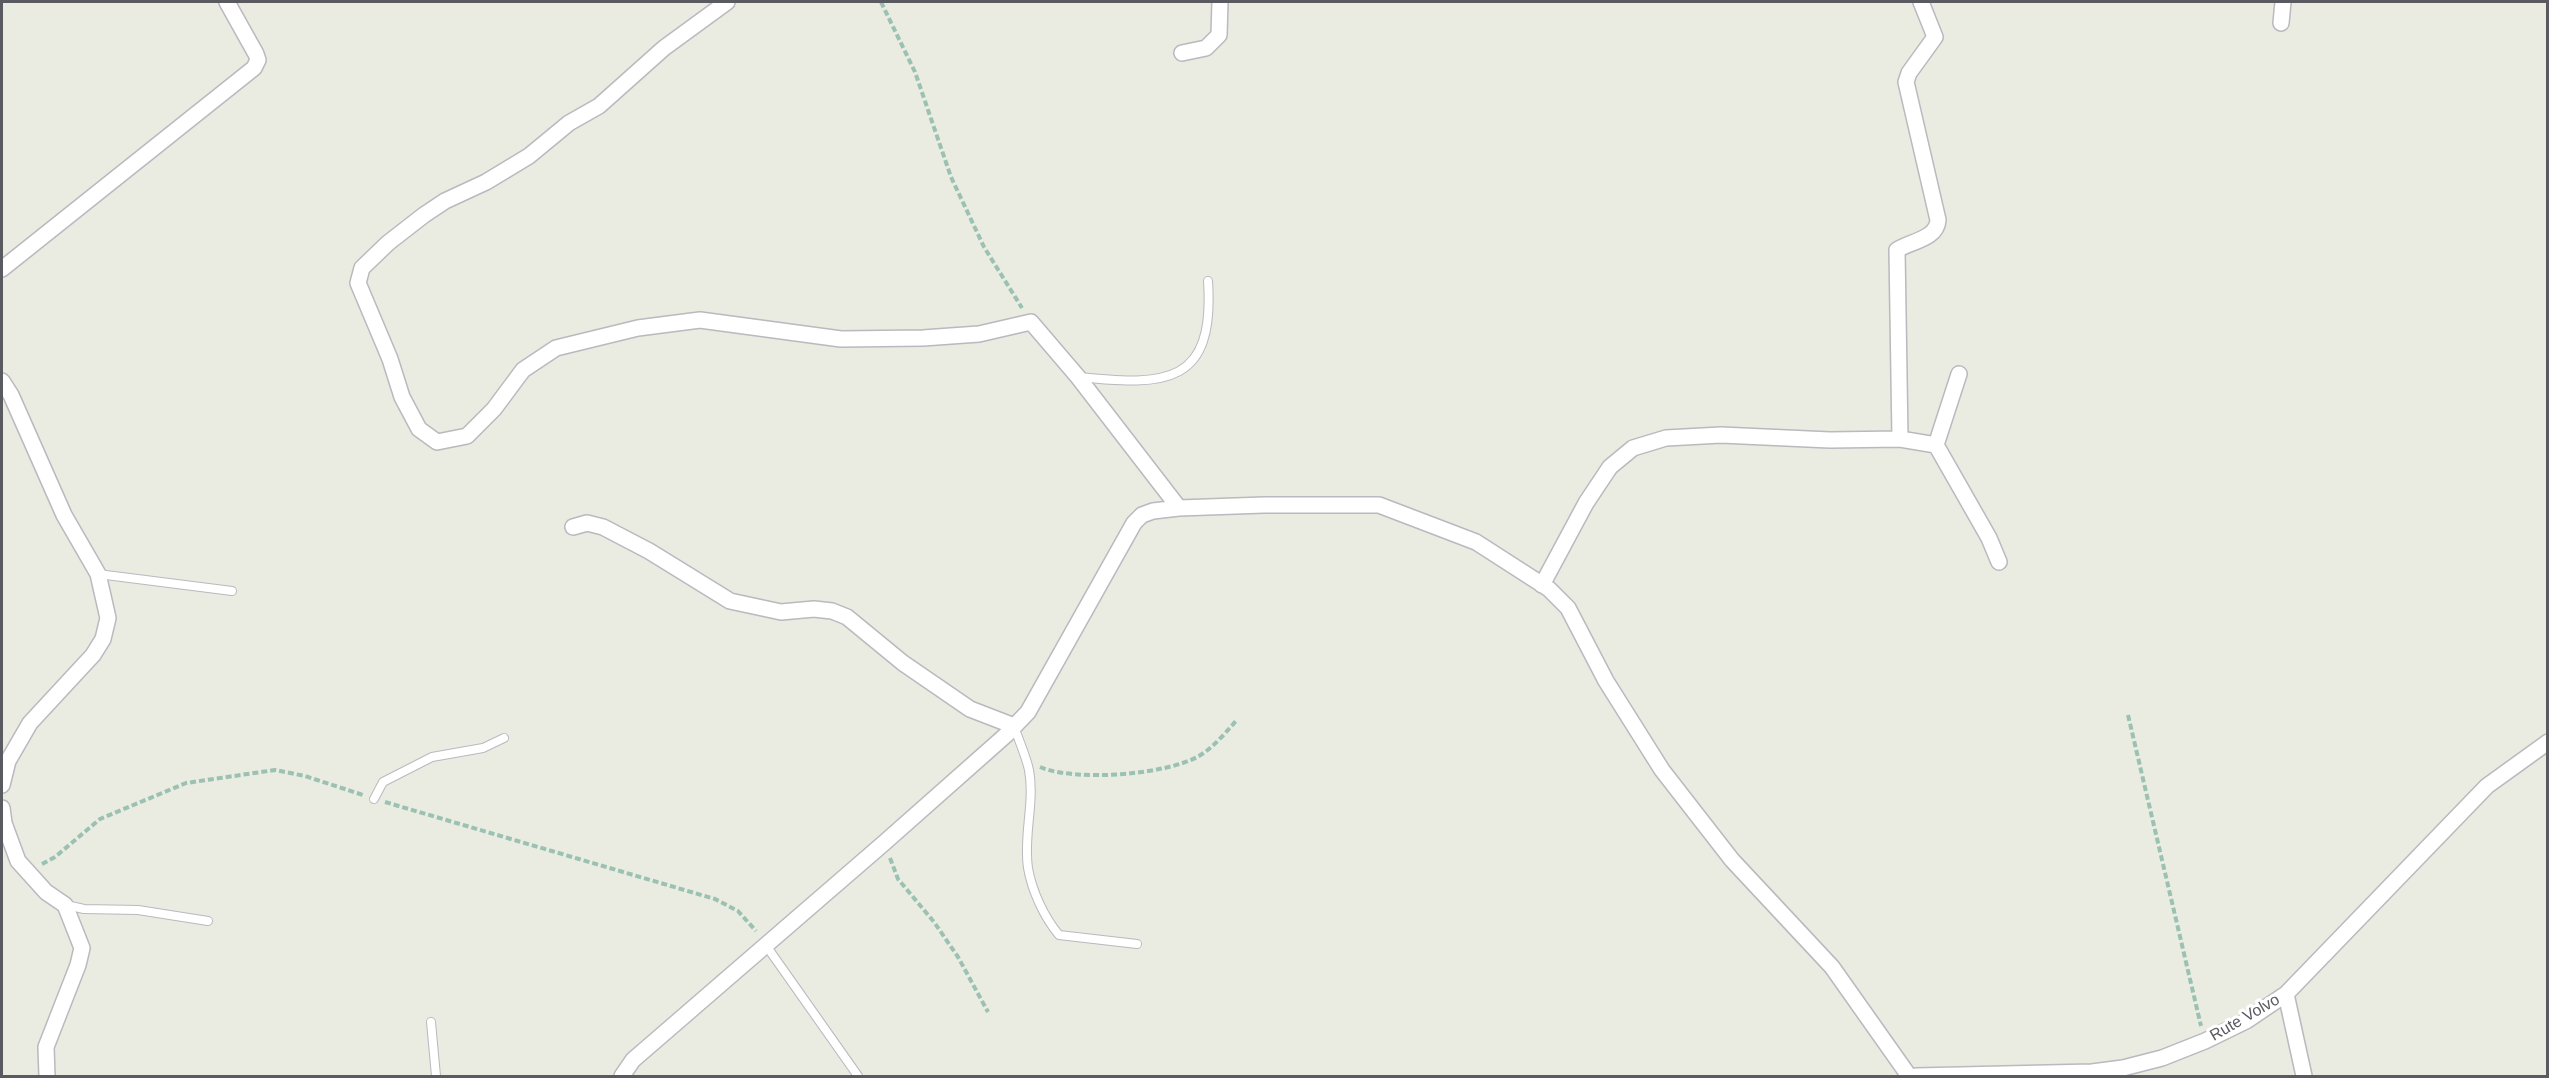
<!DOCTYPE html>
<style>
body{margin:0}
#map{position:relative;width:2549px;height:1078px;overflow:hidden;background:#eaebe1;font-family:Helvetica,sans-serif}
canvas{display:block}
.frame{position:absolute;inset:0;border:3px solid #5a5a61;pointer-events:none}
</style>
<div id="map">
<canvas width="2549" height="1078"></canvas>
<div class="frame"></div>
</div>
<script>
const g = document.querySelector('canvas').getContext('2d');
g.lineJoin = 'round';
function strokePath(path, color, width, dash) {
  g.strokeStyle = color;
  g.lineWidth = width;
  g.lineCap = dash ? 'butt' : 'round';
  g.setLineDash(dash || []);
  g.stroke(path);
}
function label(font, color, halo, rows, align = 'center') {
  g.font = font + ' Helvetica,sans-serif';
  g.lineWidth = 6;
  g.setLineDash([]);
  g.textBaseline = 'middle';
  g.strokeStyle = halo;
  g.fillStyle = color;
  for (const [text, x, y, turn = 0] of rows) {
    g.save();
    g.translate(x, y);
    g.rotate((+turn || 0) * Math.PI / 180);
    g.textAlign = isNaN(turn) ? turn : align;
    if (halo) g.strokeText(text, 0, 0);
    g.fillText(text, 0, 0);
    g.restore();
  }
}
const path = new Path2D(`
 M881,2L915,72L951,177L984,247L1022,308
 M2128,715L2201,1026
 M1040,767C1075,782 1166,775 1199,756C1214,747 1225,733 1236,721
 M385,802L715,899L738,911L756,931
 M890,858L898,879L934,922L958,957L988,1012
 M42,864L55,857L100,819L186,783L275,770L305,776L363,795`);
const service = new Path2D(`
 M1079,377C1166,386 1215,385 1208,281
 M98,574L232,591
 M1014,726C1019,741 1026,756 1029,770C1035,803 1023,836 1028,868C1032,891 1044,917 1059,935L1137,944
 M374,799L383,782L432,757L483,748L504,738
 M66,905L84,909L138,910L208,921
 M765,944L858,1076
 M431,1022L436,1076`);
const minor = new Path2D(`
 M727,2L664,48L599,106L569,123L529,156L486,182L445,201L424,215L388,243L362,268L358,283L390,359L402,397L419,429L437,442L467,436L494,409L523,370L556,348L638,328L700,320L841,339L923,338L979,334L1031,322L1078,377L1179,508
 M2281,23L2283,2
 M1182,53L1206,48L1219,35L1220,2
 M2,269L254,68L258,60L256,54L227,2
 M1959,374L1936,445L1989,538L1999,562
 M2,381L11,395L64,515L98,574L108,618L103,639L93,655L30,723L8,761L2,785
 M1900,439L1897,250C1911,241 1937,239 1938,220L1906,82L1909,73L1935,37L1921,2
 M573,527L587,523L603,527L649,551L730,601L781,612L814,609L832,611L847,617L903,663L970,709L1014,726
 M1542,585L1586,503L1610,467L1633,448L1666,438L1721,435L1830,440L1900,439L1936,445
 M2,808L4,823L18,861L46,892L65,905L82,948L78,965L46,1047L47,1076
 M2286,994L2304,1076
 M622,1076L633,1060L884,843L1006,735L1028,712L1134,523L1142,515L1153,511L1179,508L1264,505H1379L1476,542L1549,589L1568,608L1606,681L1662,770L1732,860L1832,967L1909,1076
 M1916,1076L2092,1072L2123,1068L2162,1058L2205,1041L2246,1021L2286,994L2487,786L2548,742`);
const streetNames = [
 ["Rute Volvo",2245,1018,-30]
];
strokePath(service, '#b9b9bf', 10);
strokePath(minor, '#b9b9bf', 18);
strokePath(path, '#9ac1b2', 4, [6, 3]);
strokePath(service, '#fff', 8);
strokePath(minor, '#fff', 15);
label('16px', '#5a5a61', '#fff', streetNames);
</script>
